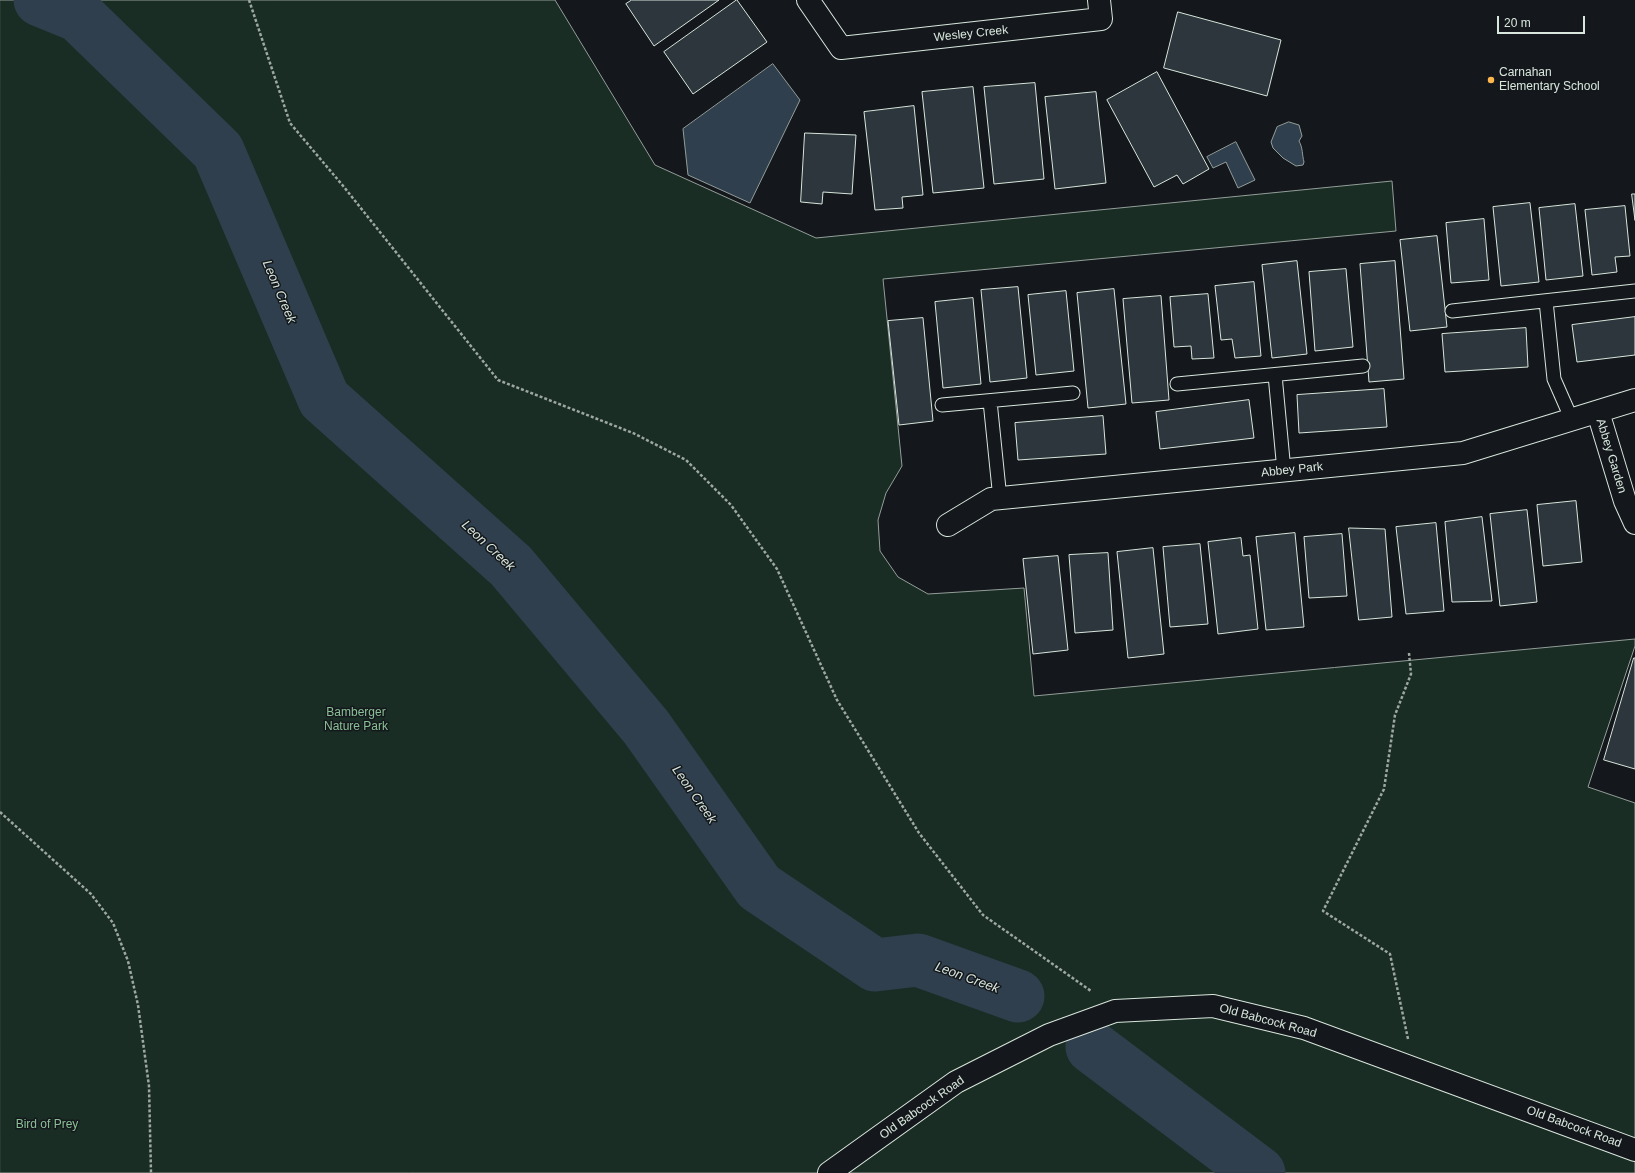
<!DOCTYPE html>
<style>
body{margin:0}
#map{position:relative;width:1635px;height:1173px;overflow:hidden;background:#14181c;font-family:Arial,sans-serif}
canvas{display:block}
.scale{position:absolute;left:1497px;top:16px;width:88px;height:18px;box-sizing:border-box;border:2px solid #d8e6dc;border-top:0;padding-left:5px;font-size:12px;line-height:14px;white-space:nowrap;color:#d8e6dc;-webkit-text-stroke:3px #14181c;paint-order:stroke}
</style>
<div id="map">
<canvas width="1635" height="1173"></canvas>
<div class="scale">20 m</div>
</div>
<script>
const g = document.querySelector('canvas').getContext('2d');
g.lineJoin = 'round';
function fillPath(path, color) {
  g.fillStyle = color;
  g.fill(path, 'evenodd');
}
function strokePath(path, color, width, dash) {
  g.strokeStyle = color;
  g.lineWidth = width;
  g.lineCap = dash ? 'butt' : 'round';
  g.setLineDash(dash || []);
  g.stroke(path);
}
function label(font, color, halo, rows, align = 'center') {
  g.font = font + ' Arial,sans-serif';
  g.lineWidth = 3;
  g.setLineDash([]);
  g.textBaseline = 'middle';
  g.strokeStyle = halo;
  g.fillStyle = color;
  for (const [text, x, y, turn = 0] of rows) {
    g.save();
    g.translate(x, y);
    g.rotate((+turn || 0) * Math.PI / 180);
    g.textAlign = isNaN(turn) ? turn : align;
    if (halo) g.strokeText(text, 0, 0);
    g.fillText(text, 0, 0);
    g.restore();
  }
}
const green = new Path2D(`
 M0,0H555L655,165L816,238L1392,181L1396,231L883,279L902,466L886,493L878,520L880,551L898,577L928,594L1024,588L1034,696L1635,639V646L1588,787L1635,803V1173H0Z`);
const water = new Path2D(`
 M773,64L800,100L750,203L688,175L683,129Z
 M1289,122L1299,125L1302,136L1299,141C1303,148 1302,155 1304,162L1303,165L1296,166L1283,158L1273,148L1271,142L1277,127Z
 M1236,142L1255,180L1238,188L1226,162L1213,168L1207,157Z`);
const river = new Path2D(`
 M40,0L79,16L218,151L324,399L511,566L646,727L759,887L875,965L918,960L1018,996
 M1092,1047L1259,1173`);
const building = new Path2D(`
 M632,0H719L654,46L626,4Z
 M737,0L767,42L693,94L664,52Z
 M1178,12L1281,40L1267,96L1164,68Z
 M1157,72L1209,169L1183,184L1177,175L1154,187L1107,100Z
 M1035,83L1044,179L994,184L984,87Z
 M973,87L984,188L933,193L922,92Z
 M1096,92L1106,183L1055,189L1045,97Z
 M914,106L923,195L902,197L903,208L875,210L864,112Z
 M805,133L856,135L852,194L823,192L822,204L801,202Z
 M1632,194H1635V220Z
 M1530,203L1539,282L1501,286L1493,207Z
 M1575,204L1583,276L1546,280L1539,208Z
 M1625,206L1630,256L1615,257L1617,272L1592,275L1585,210Z
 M1484,219L1489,280L1451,283L1446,223Z
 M1437,236L1447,327L1410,331L1400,240Z
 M1297,261L1307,354L1272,358L1262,265Z
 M1395,261L1404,379L1369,382L1360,264Z
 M1346,269L1353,347L1315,351L1309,272Z
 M1254,282L1261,356L1235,358L1232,339L1221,340L1215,286Z
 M1018,287L1027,378L990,382L981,290Z
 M1114,289L1126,404L1088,408L1077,293Z
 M1066,291L1074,371L1036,375L1028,295Z
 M1208,294L1214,358L1192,359L1191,346L1174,347L1170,297Z
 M1161,296L1169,400L1132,403L1123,299Z
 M973,298L981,384L943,388L935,302Z
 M1635,317V355L1577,362L1572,325Z
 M923,318L933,421L899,425L888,321Z
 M1526,328L1528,367L1445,372L1442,334Z
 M1384,389L1387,427L1299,433L1297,395Z
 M1249,400L1254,438L1160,449L1156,412Z
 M1103,416L1106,454L1018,460L1015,423Z
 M1576,501L1582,562L1543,566L1537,505Z
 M1527,510L1537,602L1500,606L1490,514Z
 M1482,517L1492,601L1452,602L1445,522Z
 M1436,523L1444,611L1406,614L1396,527Z
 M1349,528L1385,529L1392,617L1359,620Z
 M1295,533L1304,627L1266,630L1256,537Z
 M1342,534L1347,596L1309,598L1304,537Z
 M1241,538L1243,556L1250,555L1258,629L1218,634L1208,542Z
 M1200,544L1208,624L1170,627L1163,547Z
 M1153,548L1164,654L1128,658L1117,552Z
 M1108,553L1113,630L1075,633L1069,555Z
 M1058,556L1068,650L1033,654L1023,559Z
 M1634,658H1635V769L1604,760Z`);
const path = new Path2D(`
 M249,0L290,123L344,187L498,380L633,433L686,460L731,505L777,569L837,700L919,833L983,915L1091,991
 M0,812L91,894L113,923L128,961L138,1005L149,1086L151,1173
 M1408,1039L1390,954L1323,911L1384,789L1395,715L1411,674L1409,653`);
const lane = new Path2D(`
 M1546,301L1554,379L1572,420
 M1452,311L1635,291
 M1275,375L1284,471
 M1177,384L1363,366
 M990,401L1000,499
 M942,405L1073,393`);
const street = new Path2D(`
 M808,0L841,48L1101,19L1099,0
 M1598,412L1625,501L1635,523
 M948,525L991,499L1463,453L1635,400
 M829,1173L956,1082L1049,1035L1115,1011L1213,1006L1304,1028L1635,1150`);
const markers = [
 [1491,80,4,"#ffb74d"]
];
const streetNames = [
 ["Wesley Creek",971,34,-6],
 ["Abbey Garden",1611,456,73],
 ["Abbey Park",1292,470,-6],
 ["Old Babcock Road",1268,1021,15],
 ["Old Babcock Road",922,1108,-35],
 ["Old Babcock Road",1574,1127,20]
];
const poiNames = [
 ["Carnahan",1499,73],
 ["Elementary School",1499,87]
];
const parkNames = [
 ["Bamberger",356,713],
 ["Nature Park",356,727],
 ["Bird of Prey",47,1125]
];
const waterNames = [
 ["Leon Creek",279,292,67],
 ["Leon Creek",488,546,43],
 ["Leon Creek",694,795,55],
 ["Leon Creek",967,978,20]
];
fillPath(green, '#1a2d24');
strokePath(green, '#939e99', 1);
fillPath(water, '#2f3f4d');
strokePath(water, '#939e99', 1);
strokePath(river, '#2f3f4d', 53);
fillPath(building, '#2c363c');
strokePath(building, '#d8e6dc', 1);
strokePath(lane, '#d8e6dc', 15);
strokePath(street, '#d8e6dc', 24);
strokePath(path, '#9da8a2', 2.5, [3, 2]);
strokePath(lane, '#14181c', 13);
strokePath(street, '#14181c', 22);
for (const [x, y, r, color] of markers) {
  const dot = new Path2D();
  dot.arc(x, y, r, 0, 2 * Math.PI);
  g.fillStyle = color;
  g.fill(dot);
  strokePath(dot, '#14181c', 1.5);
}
label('12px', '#d8e6dc', '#14181c', streetNames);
label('12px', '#d8e6dc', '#14181c', poiNames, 'left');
label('12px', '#8ac095', '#14181c', parkNames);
label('italic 13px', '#d8e6dc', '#14181c', waterNames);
</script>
